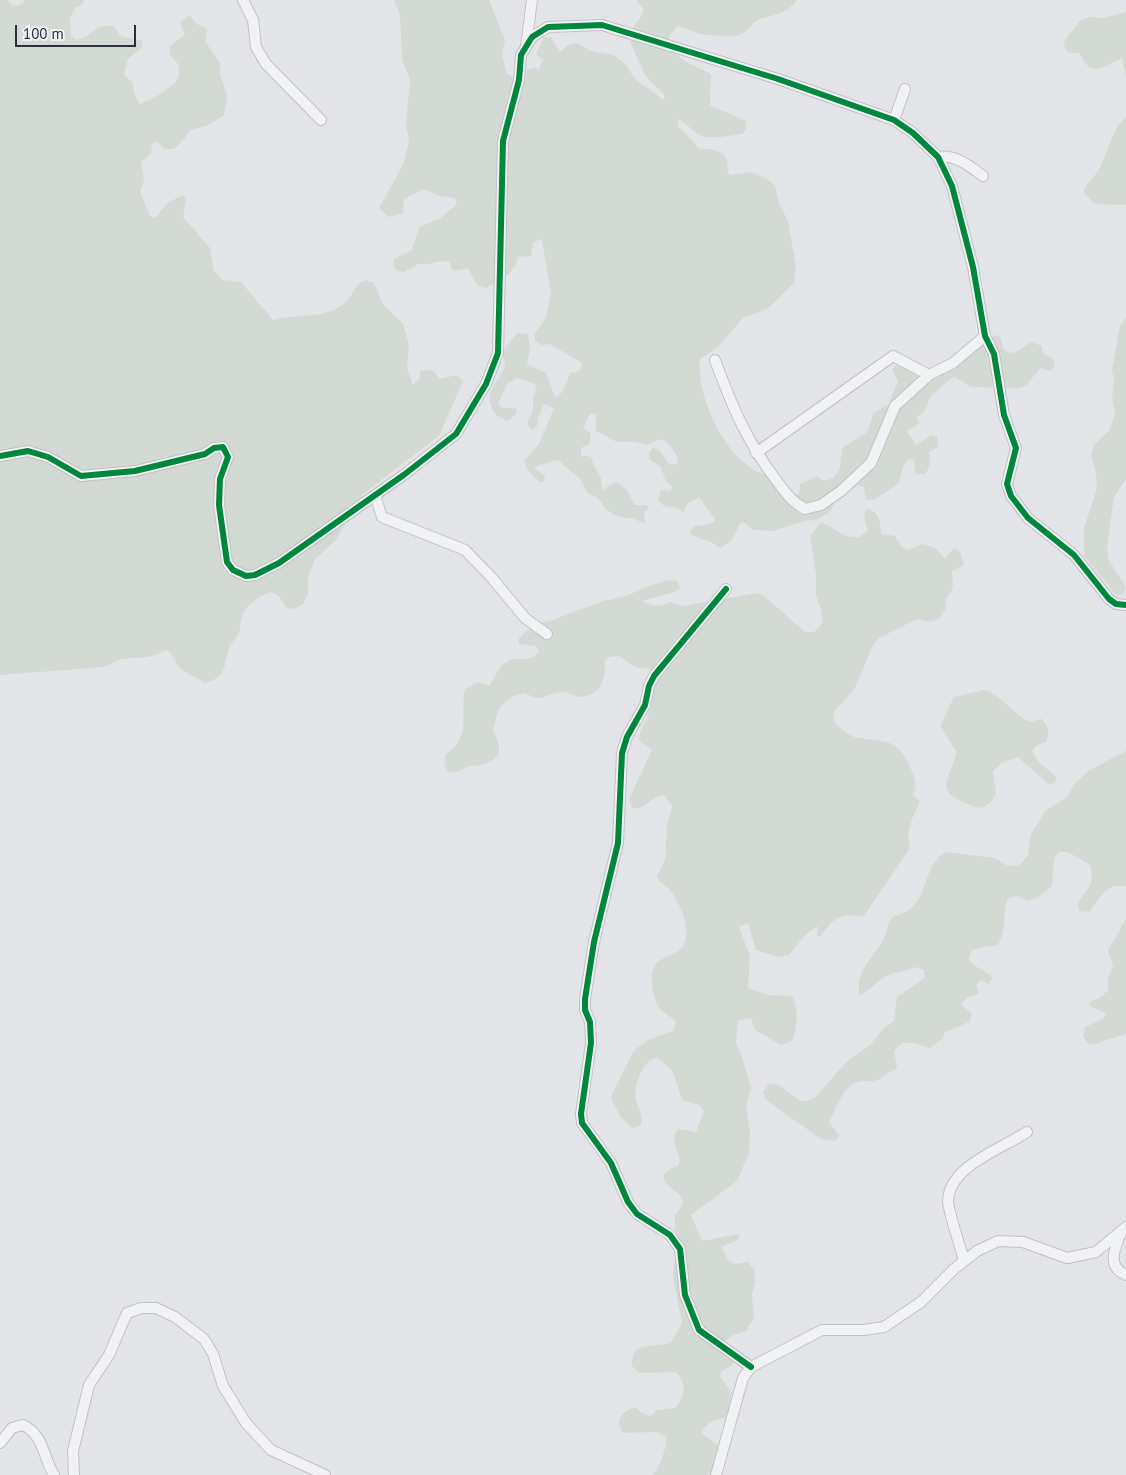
<!DOCTYPE html>
<style>
body{margin:0}
#map{position:relative;width:1126px;height:1475px;overflow:hidden;background:#e3e4e7;font-family:"PT Sans",sans-serif}
canvas{display:block}
.scale{position:absolute;left:15px;top:25px;width:121px;height:22px;box-sizing:border-box;border:2px solid #2a2f40;border-top:0;padding-left:6px;font-size:15px;line-height:18px;white-space:nowrap;color:#2a2f40;-webkit-text-stroke:4px #f0f2f6;paint-order:stroke}
</style>
<div id="map">
<canvas width="1126" height="1475"></canvas>
<div class="scale">100 m</div>
</div>
<script>
const g = document.querySelector('canvas').getContext('2d');
g.lineJoin = 'round';
function fillPath(path, color) {
  g.fillStyle = color;
  g.fill(path, 'evenodd');
}
function strokePath(path, color, width, dash) {
  g.strokeStyle = color;
  g.lineWidth = width;
  g.lineCap = dash ? 'butt' : 'round';
  g.setLineDash(dash || []);
  g.stroke(path);
}
const green = new Path2D(`
 M0,0H7L14,7L22,4L25,0H84L82,5L76,7L70,18L71,36L76,40C93,38 93,23 114,26L120,36L142,41V47L128,59L124,75L132,82L136,98L140,104C148,102 169,89 174,84C179,79 180,71 179,65C173,58 168,56 170,46L185,34L180,23L189,15L197,24L207,29L205,41L220,63V74L227,95L224,115L209,125L191,130L178,146L173,149H165L157,142L152,143L151,154L141,162L144,181L140,192L150,216L155,218L169,202L183,195L186,199L183,217L210,248L214,271L222,280L241,282L273,320C297,313 320,320 342,305C354,298 351,286 366,280L374,283L382,303L403,324L409,344L407,368L413,385L419,379L420,371L428,370L435,372L439,379L457,375L463,381L439,436L363,494L336,540L315,559L308,578V595L303,604L296,608L288,609L278,595L271,592C259,595 246,605 242,616C240,621 241,627 239,632C237,638 231,642 229,648C223,666 228,677 205,683C196,677 183,673 177,664C173,658 173,655 167,650L149,657L121,659L104,667L0,675Z
 M394,0H489L505,40L502,54L506,73L512,77L533,68L539,69L543,60L536,54L544,37H551L560,52L568,45L577,43L591,51L613,55L624,63L636,80L664,100L665,96C659,89 651,83 646,76C643,72 629,40 629,37C631,26 641,20 644,10L636,0H797C788,13 774,15 760,19C751,22 748,33 739,35C732,37 708,35 700,34C691,32 687,27 678,26C650,50 694,65 711,74L710,105L746,121V129L742,134C729,135 709,141 698,134C690,129 687,123 678,119V126L700,149C708,148 724,150 727,160C728,164 727,169 728,173L731,175L751,172L767,179L775,186L778,201L788,221L796,266L794,283L767,309L743,318L717,348L700,359C696,395 724,456 758,472C764,475 774,476 781,478L794,497L799,494L800,484L817,476L824,481L834,478L840,467L842,448L866,433L870,425L873,413L888,405L898,381L892,370L898,363L930,382C953,367 972,347 997,335L1000,336L1003,349C1015,359 1021,347 1031,342L1042,346V352L1054,360L1055,367L1049,371L1040,368L1027,385L1020,388L971,387L955,377L952,378L931,396L924,412L916,417L920,423L907,431L916,445L931,435L937,436L938,447L929,452L930,463L926,474H916L914,460L908,459L903,467L899,483L874,500H866L864,487L858,485L835,502L830,512L816,520L804,521L772,531L753,530L745,523H740L732,540L721,548C715,546 712,541 706,540C699,538 696,538 690,533L691,529L697,525L700,526L715,522V519L699,497L688,503L683,512L674,507C668,509 661,505 658,500L661,490L670,491L673,487L666,482L661,467L649,459V452L653,448L659,450L670,465L676,464L678,462C677,453 669,441 659,439L647,445L634,442H617L596,431V414H590L583,428L590,433V444L581,448V457L587,455L592,458L593,464L601,478L602,490L617,482L627,490L635,505H648V509L644,512L645,522L643,523C629,515 623,520 613,514C600,507 603,497 587,493L581,480L558,460L536,466L535,469L545,476L544,482H539L527,469L524,461L539,444L554,408L544,404L538,418L537,426L532,430L527,424L533,409V398L537,386L533,383L517,378L508,383L498,403L501,407L517,409L515,415L507,421L496,415C478,390 504,381 505,363C505,359 503,355 503,351L517,333L528,334L530,348L527,364L546,373L555,397C565,394 566,382 570,373L580,371L582,367V363L550,344L541,345L535,341V333L546,318L551,292L542,241L540,239L533,243L531,256L518,257C514,275 502,279 486,288L477,285L468,268L453,271L449,262C439,259 429,266 418,264L404,272L398,271L393,266L394,259L412,250L419,227L439,219L455,206L457,202L455,198L440,196L424,189L404,199L403,213L389,217L379,208L404,163L409,140L406,125L410,79L402,60L400,15Z
 M1126,12V77L1122,58C1111,61 1100,75 1088,66C1084,63 1083,57 1078,53H1069L1064,47L1065,40L1080,21L1089,17L1103,18Z
 M1126,117V205L1094,204L1084,193C1084,183 1093,179 1098,171C1107,157 1113,125 1126,117Z
 M1126,317V479L1114,497L1107,547L1108,559L1126,587L1123,594L1117,596L1084,556V528L1097,488L1096,474L1091,453L1095,444L1109,431L1115,414L1112,397L1114,383L1112,369L1120,326Z
 M866,509C881,511 879,523 882,534L895,536L902,547L909,550L922,544L936,548L945,559L954,548L960,551L964,565L952,571C952,583 956,589 946,598V608L939,619L931,622L917,619L879,638L873,645L855,688L834,712V722C840,728 850,737 859,738C887,742 899,739 911,769C915,779 918,785 913,795L920,802L912,819L908,835L910,848L864,916C838,914 835,916 820,937L817,936L818,926L806,934L789,955L778,957L756,950L748,923L739,927L750,956L748,988L768,995L793,996C798,1010 798,1028 792,1041L781,1045L755,1030L751,1018L738,1021L736,1043L742,1057L751,1088L746,1106L750,1133L749,1153L737,1181L691,1215L702,1241L739,1234V1239L721,1247L729,1261L735,1264L748,1262L754,1269L755,1281L752,1295L754,1318L746,1331C734,1335 724,1337 718,1350L733,1361V1365L722,1371L720,1376L732,1393L727,1417C716,1420 705,1422 702,1433L718,1446L711,1472L707,1475H653C659,1469 668,1445 666,1437L657,1432L623,1433C614,1420 622,1411 635,1407L642,1413L650,1416L657,1410L675,1408C685,1397 688,1383 675,1372L639,1373L632,1366C631,1337 656,1350 671,1342L682,1323L673,1277L676,1250L675,1215C678,1211 683,1206 683,1201C682,1189 643,1179 679,1165C683,1152 667,1142 678,1129L696,1132L704,1111L699,1105L682,1100L673,1072L658,1057C642,1059 633,1087 636,1101C639,1111 644,1114 641,1125L633,1128C623,1122 614,1108 611,1096L634,1050L650,1039L673,1031L676,1021C670,1016 662,1012 658,1006C653,996 647,971 658,962C674,950 687,956 686,927C686,917 676,897 669,889C664,883 659,884 657,876L665,860L667,827L672,806L664,795C651,795 646,811 632,808L629,799L652,750L639,741C639,729 644,726 648,715C653,702 652,690 660,678L648,668C635,670 629,663 619,656L609,657L605,661C605,678 603,694 582,697C575,697 569,692 562,692C545,693 544,704 525,693C501,698 497,710 493,732C504,748 501,760 481,765C478,766 473,765 469,766C460,770 457,774 447,771C439,752 452,753 459,741C467,727 461,706 465,689L478,682L489,686C496,679 497,666 508,661C519,655 530,665 539,651L536,646L519,644V638L534,624L550,621L603,601L627,596L645,587L669,580L677,581L680,588L674,592L642,601C651,606 660,608 670,602L684,606L757,593L764,596L805,632H814L823,623L821,609L816,596V574L810,536L820,523C835,526 842,539 859,537L868,531L864,517Z
 M984,690C1002,694 1018,720 1030,721C1033,722 1039,719 1042,719C1049,727 1050,732 1046,742L1036,746L1032,751L1039,762L1056,777L1055,783L1049,784L1018,757L1001,763L993,771L996,794L990,803L982,808C971,807 966,803 957,799C934,788 956,768 956,751L941,728L942,722L954,697Z
 M1126,751V886C1102,884 1102,898 1089,912L1079,911L1078,902C1089,886 1095,886 1090,865L1068,852H1059L1054,858L1052,886L1037,898L1027,901L1017,896L1008,898C1001,914 1008,928 998,945C988,947 980,946 971,951L969,960C976,969 985,969 993,978L988,984L981,980L976,986L979,994L968,997L961,1004L972,1014L969,1022L945,1032L942,1039L930,1048L915,1043H902L894,1051L897,1067C894,1071 891,1071 887,1074C874,1086 867,1078 855,1083C842,1088 835,1111 829,1122L839,1135L836,1141L821,1139L766,1100L763,1092L769,1084L779,1085L800,1101H807L817,1096L846,1062L870,1045L884,1028L894,1021L897,997L925,978L924,970L915,967C906,972 898,971 889,975C878,979 871,990 860,995C854,970 874,959 884,938C888,930 887,924 893,916C932,910 918,870 945,852L995,858L1006,865L1018,866L1028,856L1031,834L1045,811L1067,797L1076,782L1090,770Z
 M1126,919V1034L1094,1044L1087,1043L1083,1036L1085,1027L1103,1019L1106,1013L1093,1008L1088,1003L1102,996L1108,990V977L1113,967L1108,950Z`);
const minor = new Path2D(`
 M243,0L253,20L256,47L266,64L321,120
 M526,46L532,0
 M894,120L905,89
 M938,157C955,154 971,167 983,176
 M715,360C732,406 746,440 776,480C785,492 792,502 805,509L821,505L841,491L871,463L895,406L929,375L953,363L985,336
 M756,453L893,356L929,375
 M0,456L28,451L48,457L81,476L135,471L205,454L214,448L223,447L228,457L220,479L219,505L227,562L233,570L246,576L255,575L279,563L405,474L456,434L486,384L498,353L503,141L519,80L521,55L532,37L548,27L602,25L778,79L894,120L913,133L938,157L952,186L973,267L985,336L994,354L1004,415L1016,448L1007,484L1011,496L1028,518L1074,555L1109,599L1116,604L1126,605
 M375,495L382,517L465,550L492,578L525,618L547,634
 M726,589L654,676L649,686L645,705L627,737L622,753L618,843L594,942L585,999V1010L590,1022L591,1043L581,1114L582,1123L611,1163L628,1202L637,1214L670,1235L680,1249L685,1295L699,1330L751,1367
 M1121,1232C1115,1249 1106,1266 1126,1275
 M964,1261C961,1248 948,1211 948,1201C949,1166 1003,1148 1027,1132
 M0,1443L12,1428L23,1425C44,1435 43,1457 54,1475
 M74,1475L73,1451L89,1385L109,1355L127,1313L141,1308H156L175,1317L204,1339L213,1354L223,1386L246,1423L271,1450L325,1475
 M716,1475L743,1378L751,1367L822,1330H864L884,1327L921,1302L954,1269L977,1251L998,1241L1023,1242L1067,1258L1096,1252L1126,1227`);
const cycleway = new Path2D(`
 M0,456L28,451L48,457L81,476L135,471L205,454L214,448L223,447L228,457L220,479L219,505L227,562L233,570L246,576L255,575L279,563L405,474L456,434L486,384L498,353L503,141L519,80L521,55L532,37L548,27L602,25L778,79L894,120L913,133L938,157L952,186L973,267L985,336L994,354L1004,415L1016,448L1007,484L1011,496L1028,518L1074,555L1109,599L1116,604L1126,605
 M726,589L654,676L649,686L645,705L627,737L622,753L618,843L594,942L585,999V1010L590,1022L591,1043L581,1114L582,1123L611,1163L628,1202L637,1214L670,1235L680,1249L685,1295L699,1330L751,1367`);
fillPath(green, '#d2dad3');
strokePath(minor, '#c1c2c5', 12);
strokePath(minor, '#f1f2f4', 10);
strokePath(cycleway, '#00873e', 6);
</script>
